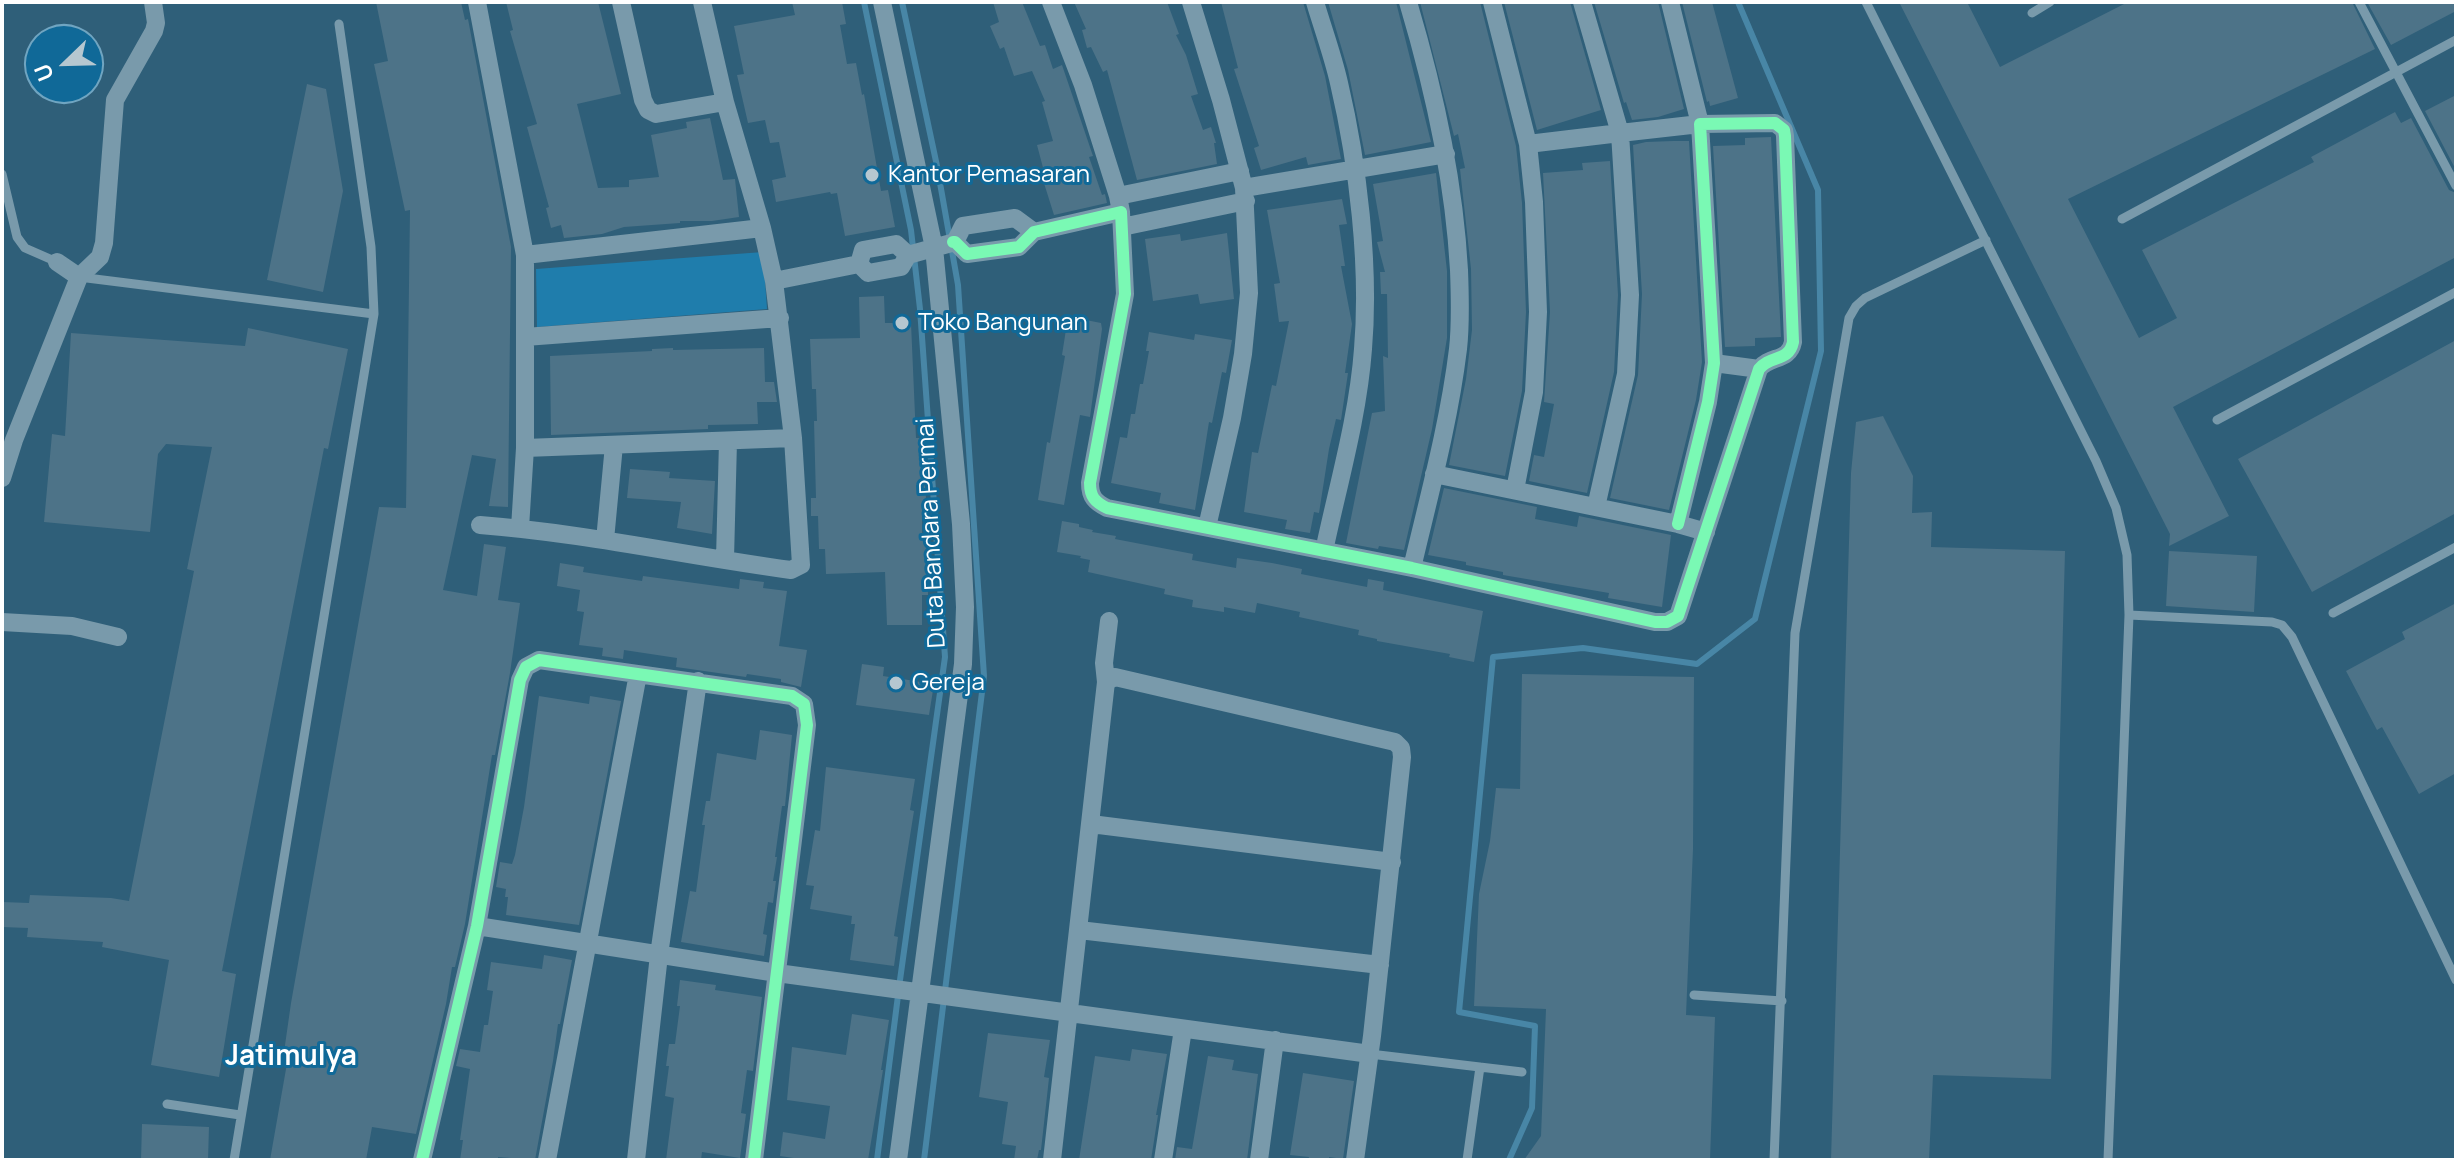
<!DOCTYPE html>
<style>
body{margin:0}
#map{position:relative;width:2458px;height:1162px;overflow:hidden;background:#2f5f79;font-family:Manrope,sans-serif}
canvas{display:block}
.frame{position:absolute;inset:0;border:4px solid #fff;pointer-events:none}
.north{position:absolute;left:24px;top:24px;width:80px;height:80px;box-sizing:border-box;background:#106998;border:2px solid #70a5c1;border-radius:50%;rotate:247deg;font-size:22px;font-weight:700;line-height:32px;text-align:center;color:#fff}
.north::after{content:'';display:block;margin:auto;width:28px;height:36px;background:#b6c7d0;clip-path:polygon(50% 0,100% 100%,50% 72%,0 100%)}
</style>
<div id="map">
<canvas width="2458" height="1162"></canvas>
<div class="frame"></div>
<div class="north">U</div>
</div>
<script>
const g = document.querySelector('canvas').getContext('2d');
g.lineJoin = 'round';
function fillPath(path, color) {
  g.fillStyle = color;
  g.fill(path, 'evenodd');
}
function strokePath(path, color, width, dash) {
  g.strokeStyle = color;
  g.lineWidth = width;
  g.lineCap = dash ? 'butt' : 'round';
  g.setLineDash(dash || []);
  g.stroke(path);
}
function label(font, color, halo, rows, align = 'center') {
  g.font = font + ' Manrope,sans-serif';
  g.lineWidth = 6;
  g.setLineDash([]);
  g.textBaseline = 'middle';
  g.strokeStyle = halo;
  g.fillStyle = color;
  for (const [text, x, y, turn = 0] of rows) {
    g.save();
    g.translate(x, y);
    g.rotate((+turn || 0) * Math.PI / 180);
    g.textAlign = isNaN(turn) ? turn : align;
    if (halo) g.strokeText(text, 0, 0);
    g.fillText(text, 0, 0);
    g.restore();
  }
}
const green = new Path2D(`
 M763,252L767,309L537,327L536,269Z`);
const stream = new Path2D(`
 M864,2L911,230L920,309L945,657L900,980L877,1160
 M902,2L937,166L958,285L984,676L924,1160
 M1509,1160L1532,1108L1535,1026L1459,1012L1493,657L1583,648L1697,664L1755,619L1821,351L1818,190L1738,2`);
const building = new Path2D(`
 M376,2H461L465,20L468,19L511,247L508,507L489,506L496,459L472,455L443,590L477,596L484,544L506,547L498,600L520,603L510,673L495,755H492L465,924L455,967H452L446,1004L416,1134L372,1127L366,1160H270L289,1052H284L291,1003L379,507L406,508L410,210L405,211L374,64L388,61Z
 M506,2H598L621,94L577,104L598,188L629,187V180L659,177L651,135L687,128L686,122L710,118L723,180L735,179L739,217L712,221H680V223L624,227L602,234L564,238L561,225L551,228L546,208L549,207L527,127L537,124L510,31L513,30Z
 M792,2H842L846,24L840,25L847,64L856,63L862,95L864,94L881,191L888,190L895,227L845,236L837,193L831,194L830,192L776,202L772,180L786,177L779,142L770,143L765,120L748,123L737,75L744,74L734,26L795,15Z
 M993,2H1022L1040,46L1045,45L1053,69L1062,65L1093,156L1089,157L1102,195L1105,194L1107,203L1054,215L1043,180L1046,179L1037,145L1053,141L1042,102L1045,101L1032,71L1014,76L1004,47L1000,49L990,26L999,22Z
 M1074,2H1167L1179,34L1176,35L1186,55L1198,94L1191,96L1203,130L1211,127L1216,143H1214L1217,164L1137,180L1107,70L1103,72L1091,47L1087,48L1082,30L1086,29Z
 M1221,2H1303L1325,76L1341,159L1308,165L1306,157L1261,170L1254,148L1259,146L1234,69L1238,68Z
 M1328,2H1396L1431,142L1365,155L1348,70Z
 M1420,2H1480L1516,146L1522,203L1526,312L1522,391L1505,476L1449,465L1466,379L1472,330L1471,269L1460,169L1465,168L1458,134L1454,136Z
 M1504,2H1570L1601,110L1537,130Z
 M1594,2H1658L1684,109L1658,117L1632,120L1626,102L1624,103Z
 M1682,2H1712L1738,98L1710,106L1709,101L1707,102Z
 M1899,2H1967L2000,67L2128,2H2352L2375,49L2068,199L2139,338L2177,318L2142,250L2314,162L2311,157L2395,112L2401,123L2411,118L2449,190L2456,193V257L2173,407L2229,516L2169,546L2170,534Z
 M2367,2H2456V11L2391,45Z
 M307,84L326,89L343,191L323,292L267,280Z
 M2456,95V170L2425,111Z
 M1771,137L1781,337L1755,338V346L1725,347L1713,146L1745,145V138Z
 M1673,141H1689L1702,362L1696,400L1669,510L1610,498L1638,375L1642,294L1633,145L1646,142Z
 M1610,161L1618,295L1614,372L1587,493L1529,481L1534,455L1544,457L1554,404L1544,402L1550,312L1543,173L1583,170L1582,163Z
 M1436,173L1447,271V338L1432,429L1404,550L1379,546L1378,549L1346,543L1372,413L1385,411L1383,356L1388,358L1387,294H1381L1380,272H1385L1377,242L1383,241L1373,184Z
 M1342,199L1347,224L1339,225L1345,266H1341L1352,324L1345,373H1348L1341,420L1336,419L1329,449L1319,513L1314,512L1310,533L1285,529L1287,520L1244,512L1252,452L1258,453L1272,385L1276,386L1289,321L1279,322L1274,284L1280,283L1267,210Z
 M1227,233L1234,299L1200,304L1198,294L1153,301L1145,239L1180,234L1181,241Z
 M884,296L885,323H911L916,438H925L926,507H922V539H927L928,595H922V625H887L885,572L826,574L825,549H819L818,516H811V498H816L814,421H817L816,389H812L810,339L860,338L859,297Z
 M1076,318L1101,323L1102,329L1090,417L1080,415L1064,505L1038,500L1047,442L1050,443L1065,356L1062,355L1067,323L1075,324Z
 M248,328L348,349L328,449L324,448L222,971L236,974L219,1077L151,1065L169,960L102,947L103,942L27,937L28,928L2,927V902L29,903L30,895L111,898L129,901L194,571L187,569L212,447L166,444L158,454L150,532L44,522L52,434L65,436L71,333L245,346Z
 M1149,332L1194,340L1195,334L1232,340L1226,373L1222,372L1212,423L1209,422L1195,510L1159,503L1161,493L1111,483L1120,437L1127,438L1131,414H1135L1140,384H1143L1149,351H1146Z
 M2456,340V513L2312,592L2238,459Z
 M673,348V350L764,348L765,382H774L777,402H757L758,424L708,425V429L551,435L550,356L652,351V349Z
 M1883,416L1913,476L1912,513L1932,512L1931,547L2065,551L2051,1079L1933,1075L1929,1160H1831L1851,473L1856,422Z
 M630,469L670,472L669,478L715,481L712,534L677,528L681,502L627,498Z
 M1444,488L1537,507L1535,519L1577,527L1579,516L1671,535L1662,607L1608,598L1609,593L1503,575V572L1466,565V562L1428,555Z
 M1062,521L1079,524V527L1093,530L1092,532L1116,536L1115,539L1193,554L1192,560L1236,568L1237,558L1272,563L1302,569L1301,574L1367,587L1368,579L1384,582L1383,590L1483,611L1474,662L1449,657L1450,654L1377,641V639L1358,635L1359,630L1299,617L1300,612L1257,603L1255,613L1224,607V612L1192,607L1193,600L1164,594L1165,589L1088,572L1090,560L1080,558L1081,556L1057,552Z
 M2169,551L2257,556L2254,612L2166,606Z
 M560,563L584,567L583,572L642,581L643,576L739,589L740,579L764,582L763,588L787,591L779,646L807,650L801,687L781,682V679L747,674L746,677L676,667L677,658L624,650L623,659L602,656L603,648L579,645L584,612L577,611L580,590L557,586Z
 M2456,603V773L2419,794L2382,727L2377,730L2346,671L2405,639L2402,632Z
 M862,664L884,667L883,676L934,684L929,715L856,705Z
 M1522,674L1694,677L1693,849L1686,1015L1715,1017L1710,1160H1524L1541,1136L1546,1009L1474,1006L1479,894L1490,841L1496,788L1520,789Z
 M539,696L589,704L590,696L621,701L579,925L506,915L508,897H505L506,889L496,887L500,862L512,864L515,855L524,807Z
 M760,730L792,735L785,806H782L775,857H777L773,881H776L773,903L768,902L763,934L767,935L764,956L681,942L690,891L696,892L705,825H702L706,801H710L717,753L756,760Z
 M826,767L915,779L910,810L914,811L894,936L898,937L894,966L850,960L855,924H851L852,916L810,909L814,886L806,885L815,830L820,831Z
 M544,955L572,960L560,1024H558L553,1061L535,1160L498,1157V1160H460L463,1140H460L470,1069L456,1066L460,1049L480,1052L484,1025H488L493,991L487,990L491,962L542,969Z
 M680,980L716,985L715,990L762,997L753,1071L747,1070L741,1113L746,1114L740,1158L702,1152L701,1160H666L674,1098L665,1096L669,1066H666L669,1044H675L680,1006H677Z
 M852,1014L889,1020L881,1070H883L868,1160H807L780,1156L783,1132L825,1139L830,1106L787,1100L792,1047L846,1055Z
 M988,1033L1050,1040L1044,1077L1049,1078L1041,1150H1039L1037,1160H1014L1016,1146L1002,1144L1008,1102L979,1097Z
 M1132,1049L1167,1054L1156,1115H1158L1151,1160H1079L1095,1056L1130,1061Z
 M1208,1056L1234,1060L1232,1070L1258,1074L1247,1160H1175L1177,1147L1192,1149Z
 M1303,1073L1354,1081L1343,1159L1329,1157V1160H1308L1309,1157L1290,1155Z
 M142,1124L209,1127L208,1160H141Z`);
const service = new Path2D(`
 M1866,2L2096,461L2116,508L2127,555L2129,615L2108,1160
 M2359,2L2456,186
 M2032,13L2050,2
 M339,24L371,247L374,314
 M2,174L17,237L25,248L57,262
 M2122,219L2456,40
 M79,277L374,314L234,1160
 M2217,420L2456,292
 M2333,613L2456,547
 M2129,615L2272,622L2282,625L2292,637L2456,980
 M1694,995L1782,1001
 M1370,1054L1522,1072
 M167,1104L240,1115
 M1467,1160L1480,1067
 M1774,1160L1795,633L1849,318L1856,306L1865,298L1986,240`);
const minor = new Path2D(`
 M477,2L525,255V448L520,528
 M621,2L643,100L648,110L656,114L725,102
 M882,2L934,248L961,524L965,607L963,664L898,1160
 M1051,2L1083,85L1118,196L1121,212
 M1191,2L1221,100L1244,188L1249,293L1243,354L1232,418L1207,527
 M1315,2C1323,29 1333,56 1339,83C1358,164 1370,266 1363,349C1358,417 1338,485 1324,551
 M1408,2C1434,89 1454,178 1459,270C1460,296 1461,323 1458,349C1449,423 1429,496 1412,568
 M1492,2L1528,144L1534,202L1538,312L1534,392L1515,490
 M1582,2L1620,133L1700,124L1670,2
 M1528,144L1620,133L1630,295L1626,374L1596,507
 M1244,188L1446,154
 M1118,196L1240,171
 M1122,227L1246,201
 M955,242L967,254L1019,247L1034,232L1121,212L1125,294L1090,483C1090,497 1095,502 1107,508L1412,568L1655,622H1667L1678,616L1759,369C1770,355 1789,362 1793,342L1785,136L1784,130L1775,123L1700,124L1714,363L1708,402L1678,524
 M525,255L762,228
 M859,264L863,250L896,244L908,255L955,242L963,226L1015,218L1034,232
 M859,264L868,273L901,267L908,255
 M79,277L100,257L104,243L115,100L154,31L156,23L153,2
 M774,281L859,264
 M525,337L780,318
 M1714,363L1759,369
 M525,448L793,438
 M1434,474L1678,524L1706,532
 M2,478L14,440L79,277L57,262
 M480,525C584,533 687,556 791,570L801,565L793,438L774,281L762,228L725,102L702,2
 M605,540L614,445
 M725,559L728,441
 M2,622L72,626L118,637
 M1106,682L1115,677L1395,742L1401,748L1402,757L1372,1036L1355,1160
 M1091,824L1392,862
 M477,926L777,973L1370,1054
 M1079,930L1380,965
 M422,1160L477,926L520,680L526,667L539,660L792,696L804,704L807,725L754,1160
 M547,1160L638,674
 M636,1160L659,955L698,681
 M1052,1160L1106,682L1104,663L1109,621
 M1163,1160L1183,1029
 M1259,1160L1275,1040`);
const cycleway = new Path2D(`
 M953,242H955L967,254L1019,247L1034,232L1121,212L1125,294L1090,483C1090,497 1095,502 1107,508L1412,568L1655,622H1667L1678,616L1759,369C1770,355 1789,362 1793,342L1785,136L1784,130L1775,123L1700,124L1714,363L1708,402L1678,524
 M422,1160L477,926L520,680L526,667L539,660L792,696L804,704L807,725L754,1160`);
const markers = [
 [872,175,8,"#b6c7d0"],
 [902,323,8,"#b6c7d0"],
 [896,683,8,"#b6c7d0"]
];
const poiNames = [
 ["Kantor Pemasaran",888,175],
 ["Toko Bangunan",918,323],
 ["Gereja",912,683]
];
const streetNames = [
 ["Duta Bandara Permai",932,533,-93]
];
const quarterNames = [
 ["Jatimulya",291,1057]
];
fillPath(green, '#1f7dac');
strokePath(stream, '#4886a6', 6);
fillPath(building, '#4d7388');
strokePath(service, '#799aab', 9);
strokePath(minor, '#799aab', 18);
strokePath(cycleway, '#7af9b4', 12);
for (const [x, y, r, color] of markers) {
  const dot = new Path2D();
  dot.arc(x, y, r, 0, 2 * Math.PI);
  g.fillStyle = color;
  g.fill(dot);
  strokePath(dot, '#106998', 3);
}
label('24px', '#fff', '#106998', poiNames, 'left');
label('24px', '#fff', '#106998', streetNames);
label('bold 28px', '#fff', '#106998', quarterNames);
</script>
